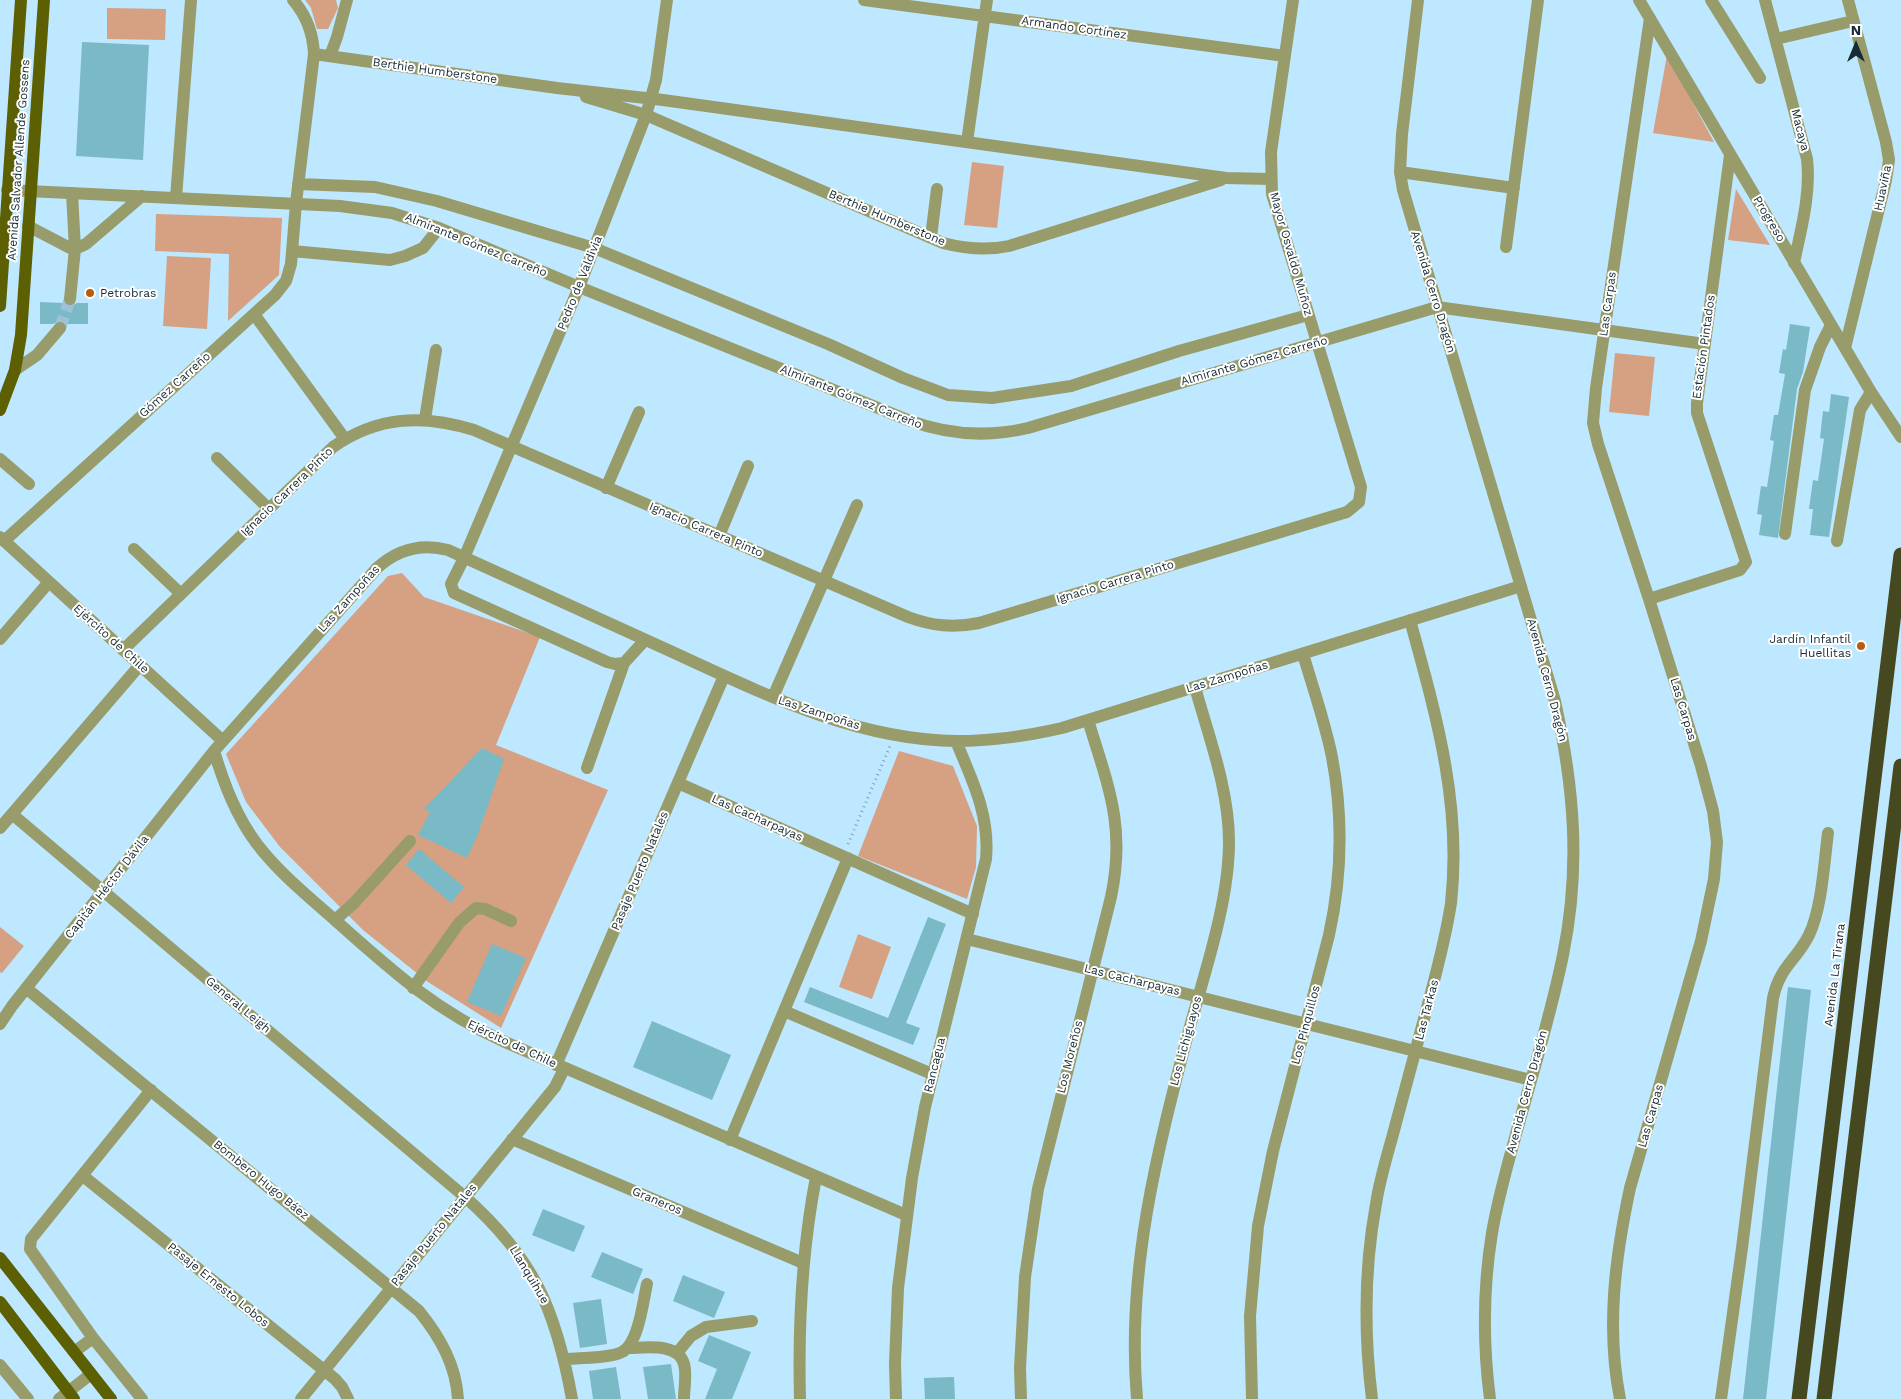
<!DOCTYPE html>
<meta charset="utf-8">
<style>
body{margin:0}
#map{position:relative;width:1901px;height:1399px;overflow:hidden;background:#bde8ff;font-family:"Work Sans",sans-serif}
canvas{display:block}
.north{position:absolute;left:1831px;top:20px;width:50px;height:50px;-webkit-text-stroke:4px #fff;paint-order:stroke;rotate:0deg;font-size:14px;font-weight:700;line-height:20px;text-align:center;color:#152b35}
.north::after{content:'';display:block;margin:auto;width:18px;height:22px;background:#152b35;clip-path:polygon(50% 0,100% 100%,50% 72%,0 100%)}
</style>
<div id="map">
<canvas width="1901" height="1399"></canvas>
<div class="north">N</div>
</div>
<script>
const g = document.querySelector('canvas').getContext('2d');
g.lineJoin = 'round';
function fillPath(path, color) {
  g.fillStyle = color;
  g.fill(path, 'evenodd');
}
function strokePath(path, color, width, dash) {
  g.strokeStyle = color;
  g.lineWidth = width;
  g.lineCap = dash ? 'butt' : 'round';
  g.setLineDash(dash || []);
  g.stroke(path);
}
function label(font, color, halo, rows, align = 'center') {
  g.font = font + ' "Work Sans",sans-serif';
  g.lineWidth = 4;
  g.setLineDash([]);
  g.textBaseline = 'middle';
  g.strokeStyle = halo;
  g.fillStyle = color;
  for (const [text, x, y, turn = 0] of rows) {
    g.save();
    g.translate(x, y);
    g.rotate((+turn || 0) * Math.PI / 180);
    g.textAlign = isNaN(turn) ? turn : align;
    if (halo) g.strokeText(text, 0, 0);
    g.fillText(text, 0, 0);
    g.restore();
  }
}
const green = new Path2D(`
 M305,0H336L338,8L328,29H317L311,8Z
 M107,8L166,9L165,40L107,39Z
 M1667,55L1714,142L1653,133Z
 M972,162L1004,166L997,228L964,225Z
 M1736,189L1770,245L1728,240Z
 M156,214L282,218L279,275L228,321L229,254L155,251Z
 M167,256L211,258L207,329L163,326Z
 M1615,353L1655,357L1649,416L1609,412Z
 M402,573L424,597L540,637L496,745L608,790L501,1028L428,982L363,930L280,847L246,802L226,754L388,576Z
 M899,751L953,766L977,826L976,867L967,899L858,856Z
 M0,927L24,946L2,973L0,972Z
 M858,934L891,947L872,999L839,987Z`);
const building = new Path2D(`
 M82,42L149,45L143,160L76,156Z
 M40,302L63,303L70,307L77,303H88V324H67L61,320L53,324H40Z
 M1790,324L1810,327L1803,372L1797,389L1778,538L1759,535L1762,515L1757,514L1761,486L1767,487L1774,441L1770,440L1774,415H1778L1785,374L1779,373L1783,349L1786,350Z
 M1831,394L1849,397L1829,537L1810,535L1813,509H1809L1813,480L1818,481L1824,439L1820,438L1823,411L1829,412Z
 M482,748L504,759L478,834L467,858L418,835L430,812L424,809Z
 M419,849L464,887L451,903L406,865Z
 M928,917L946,924L906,1023L920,1028L913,1045L804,1002L810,987L888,1018Z
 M492,944L526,958L501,1016L467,1002Z
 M1788,987L1811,990L1766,1399H1743Z
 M652,1021L731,1055L712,1100L633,1067Z
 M543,1209L585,1226L574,1252L532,1235Z
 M602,1252L643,1269L633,1294L591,1277Z
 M683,1275L725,1292L714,1318L673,1301Z
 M601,1299L607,1344L580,1348L573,1303Z
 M709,1335L751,1352L732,1399H705L717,1369L698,1361Z
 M671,1364L676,1399H648L643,1367Z
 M616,1367L621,1399H593L589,1371Z
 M954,1377L955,1399H925L924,1378Z`);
const minorTunnel = new Path2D(`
 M60,328L70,299`);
const path = new Path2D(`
 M848,844L890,746`);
const minor = new Path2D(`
 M864,0L1285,56
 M1418,0L1402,134L1400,172L1403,190L1555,701C1574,787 1581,867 1563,955C1550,1019 1530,1082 1513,1145C1505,1174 1497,1203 1492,1233C1483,1288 1483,1345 1490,1399
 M1639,0L1871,392L1901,437
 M1711,0L1760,78
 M1765,0L1807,159C1811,194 1801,229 1794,263
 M1776,39L1853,21
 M314,54L557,88L663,100L1226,178L1270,179
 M330,56L337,37L347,0
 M586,97L646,115L943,243C966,249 986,251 1009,246L1221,180
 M967,142L987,0
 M1400,172L1514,188
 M298,184L375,187L437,201L594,248L828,344L903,378L948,395L992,398L1071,386L1179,351L1308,315
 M7,190L340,206L392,213L439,228L579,287L908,420C948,435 986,438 1028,428L1437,307L1705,344
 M176,198L191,0
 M28,226L70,248L75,249L72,193
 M931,237L937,189
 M1506,247L1538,0
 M292,251L390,260L405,256L423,248L439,228
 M70,299L75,249L86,244L142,196
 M254,314L345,439
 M1845,348L1886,180L1889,160L1886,142L1848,0
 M15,370L37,355L60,328
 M425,419L436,350
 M217,458L269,509
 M0,459L29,484
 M606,488L639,412
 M1785,534L1805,390L1820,347L1831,325
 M719,536L748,466
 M0,537L223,741
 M4,541L275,295L286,281L291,264L296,203L314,54C313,33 307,16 293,0
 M1837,541L1860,410L1871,392
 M134,549L181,594
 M1649,599L1740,570L1746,562L1697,413V403L1730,155
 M0,639L49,582
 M645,640L624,663L615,664L607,662L454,593L451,584L464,558L579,287L646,115L656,80L667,0
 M123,650L333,447C378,416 423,414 474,430L908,617C932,626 953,628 979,623L1347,512L1359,502L1361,487L1272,194L1271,152L1293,0
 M773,697L857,505
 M214,751C224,784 236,816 257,844C279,873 309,897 336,921C392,971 436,1011 505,1042L906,1215
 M587,768L624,663
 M678,783L973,914
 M12,814L465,1197C534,1258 556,1310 572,1399
 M0,828L140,665
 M335,920L354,903L410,841
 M967,939L1531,1080
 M26,988L419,1311C440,1337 456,1365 458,1399
 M413,988L459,923L476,908L485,909L511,921
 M784,1011L932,1074
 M0,1024L12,1006L214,751L377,568C398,549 421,543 448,550C522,583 595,617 668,650C760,692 854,740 957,741C993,741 1027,736 1062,728L1521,586
 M556,1065L724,676
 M512,1139L803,1263
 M730,1140L848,858
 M83,1176L335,1379L342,1387L348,1399
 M628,1348C645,1348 678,1342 684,1364C687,1374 684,1388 684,1399
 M74,1352L93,1338
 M677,1353L691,1336L706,1327L752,1321
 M565,1359C578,1358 611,1358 622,1352C639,1343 643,1301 647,1284
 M0,1365L28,1399
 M59,1399L91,1374
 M142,1399L93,1338L30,1249L31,1239L151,1090
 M301,1399L555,1087L564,1069
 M800,1399C798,1324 802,1250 816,1177
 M896,1399L895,1363L898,1288L912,1178L925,1107L986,859C990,815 972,780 956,741
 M1021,1399L1020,1368L1025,1277L1038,1189L1111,897C1126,826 1108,786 1088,720
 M1137,1399C1126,1271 1157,1152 1189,1030C1205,971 1229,902 1229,842C1229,789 1209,738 1195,687
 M1252,1399L1250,1316L1258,1226L1273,1151L1329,935C1342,876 1343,816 1332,757C1325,722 1313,688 1303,654
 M1372,1399C1364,1334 1364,1269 1376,1204C1380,1177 1389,1150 1396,1123C1407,1083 1417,1044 1428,1004C1437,970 1446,937 1451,903C1462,803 1436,715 1410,620
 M1620,1399C1606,1328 1615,1258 1630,1188L1701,941L1714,879L1717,842L1713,811L1701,766L1649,599L1598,444L1593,423L1596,388L1650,18
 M1721,1399L1742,1248L1773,998C1780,966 1796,961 1809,935C1822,908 1824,863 1828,833`);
const major = new Path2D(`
 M0,306L21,0
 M0,410L15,370L21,335L44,0
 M0,1258L111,1399
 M0,1302L74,1399`);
const highway = new Path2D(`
 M1799,1399L1901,555
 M1824,1399L1901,766`);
const markers = [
 [90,293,5,"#ba5c0f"],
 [1861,646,5,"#ba5c0f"]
];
const streetNames = [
 ["Armando Cortínez",1074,28,8],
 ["Berthie Humberstone",435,71,8],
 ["Macaya",1800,130,76],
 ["Avenida Salvador Allende Gossens",19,160,-86],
 ["Huaviña",1883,188,-78],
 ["Berthie Humberstone",887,218,23],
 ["Progreso",1769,219,59],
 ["Almirante Gómez Carreño",476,245,22],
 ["Mayor Osvaldo Muñoz",1291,254,74],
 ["Pedro de Valdivia",580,283,-68],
 ["Avenida Cerro Dragón",1433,292,73],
 ["Las Carpas",1608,304,-82],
 ["Estación Pintados",1704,347,-82],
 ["Almirante Gómez Carreño",1254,361,-16],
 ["Gómez Carreño",175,385,-42],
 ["Almirante Gómez Carreño",851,397,22],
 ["Ignacio Carrera Pinto",287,492,-44],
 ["Ignacio Carrera Pinto",706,530,23],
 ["Ignacio Carrera Pinto",1115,582,-17],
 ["Las Zampoñas",349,599,-48],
 ["Ejército de Chile",111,639,42],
 ["Las Zampoñas",1227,677,-17],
 ["Avenida Cerro Dragón",1547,680,75],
 ["Las Carpas",1683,709,73],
 ["Las Zampoñas",819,713,18],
 ["Las Cacharpayas",757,818,24],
 ["Pasaje Puerto Natales",640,871,-67],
 ["Capitán Héctor Dávila",107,887,-52],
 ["Avenida La Tirana",1835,975,-83],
 ["Las Cacharpayas",1132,980,14],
 ["General Leigh",238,1005,40],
 ["Las Tarkas",1427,1010,-75],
 ["Los Pinquillos",1306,1025,-75],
 ["Los Lichiguayos",1186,1041,-75],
 ["Ejército de Chile",512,1044,25],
 ["Los Moreños",1070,1057,-76],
 ["Rancagua",935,1065,-76],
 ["Avenida Cerro Dragón",1527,1092,-75],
 ["Las Carpas",1651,1116,-74],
 ["Bombero Hugo Báez",261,1180,39],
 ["Graneros",657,1201,23],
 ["Pasaje Puerto Natales",434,1235,-51],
 ["Llanquihue",529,1275,59],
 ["Pasaje Ernesto Lobos",218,1285,39]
];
const poiNames = [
 ["Petrobras",100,293],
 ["Jardín Infantil",1851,639,"right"],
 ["Huellitas",1851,653,"right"]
];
fillPath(green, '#d5a182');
fillPath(building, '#7ab9c6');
strokePath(minorTunnel, '#9bc2d7', 12, [12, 6]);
strokePath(path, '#7da0b3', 3, [1, 4]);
strokePath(minor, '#989b6a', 12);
strokePath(major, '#5d6002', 12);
strokePath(highway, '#464920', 15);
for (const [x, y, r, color] of markers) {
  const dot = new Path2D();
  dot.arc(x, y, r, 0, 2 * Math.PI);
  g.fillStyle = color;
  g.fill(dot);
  strokePath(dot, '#fff', 2);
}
label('12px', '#152b35', '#fff', streetNames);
label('12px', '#152b35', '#fff', poiNames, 'left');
</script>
